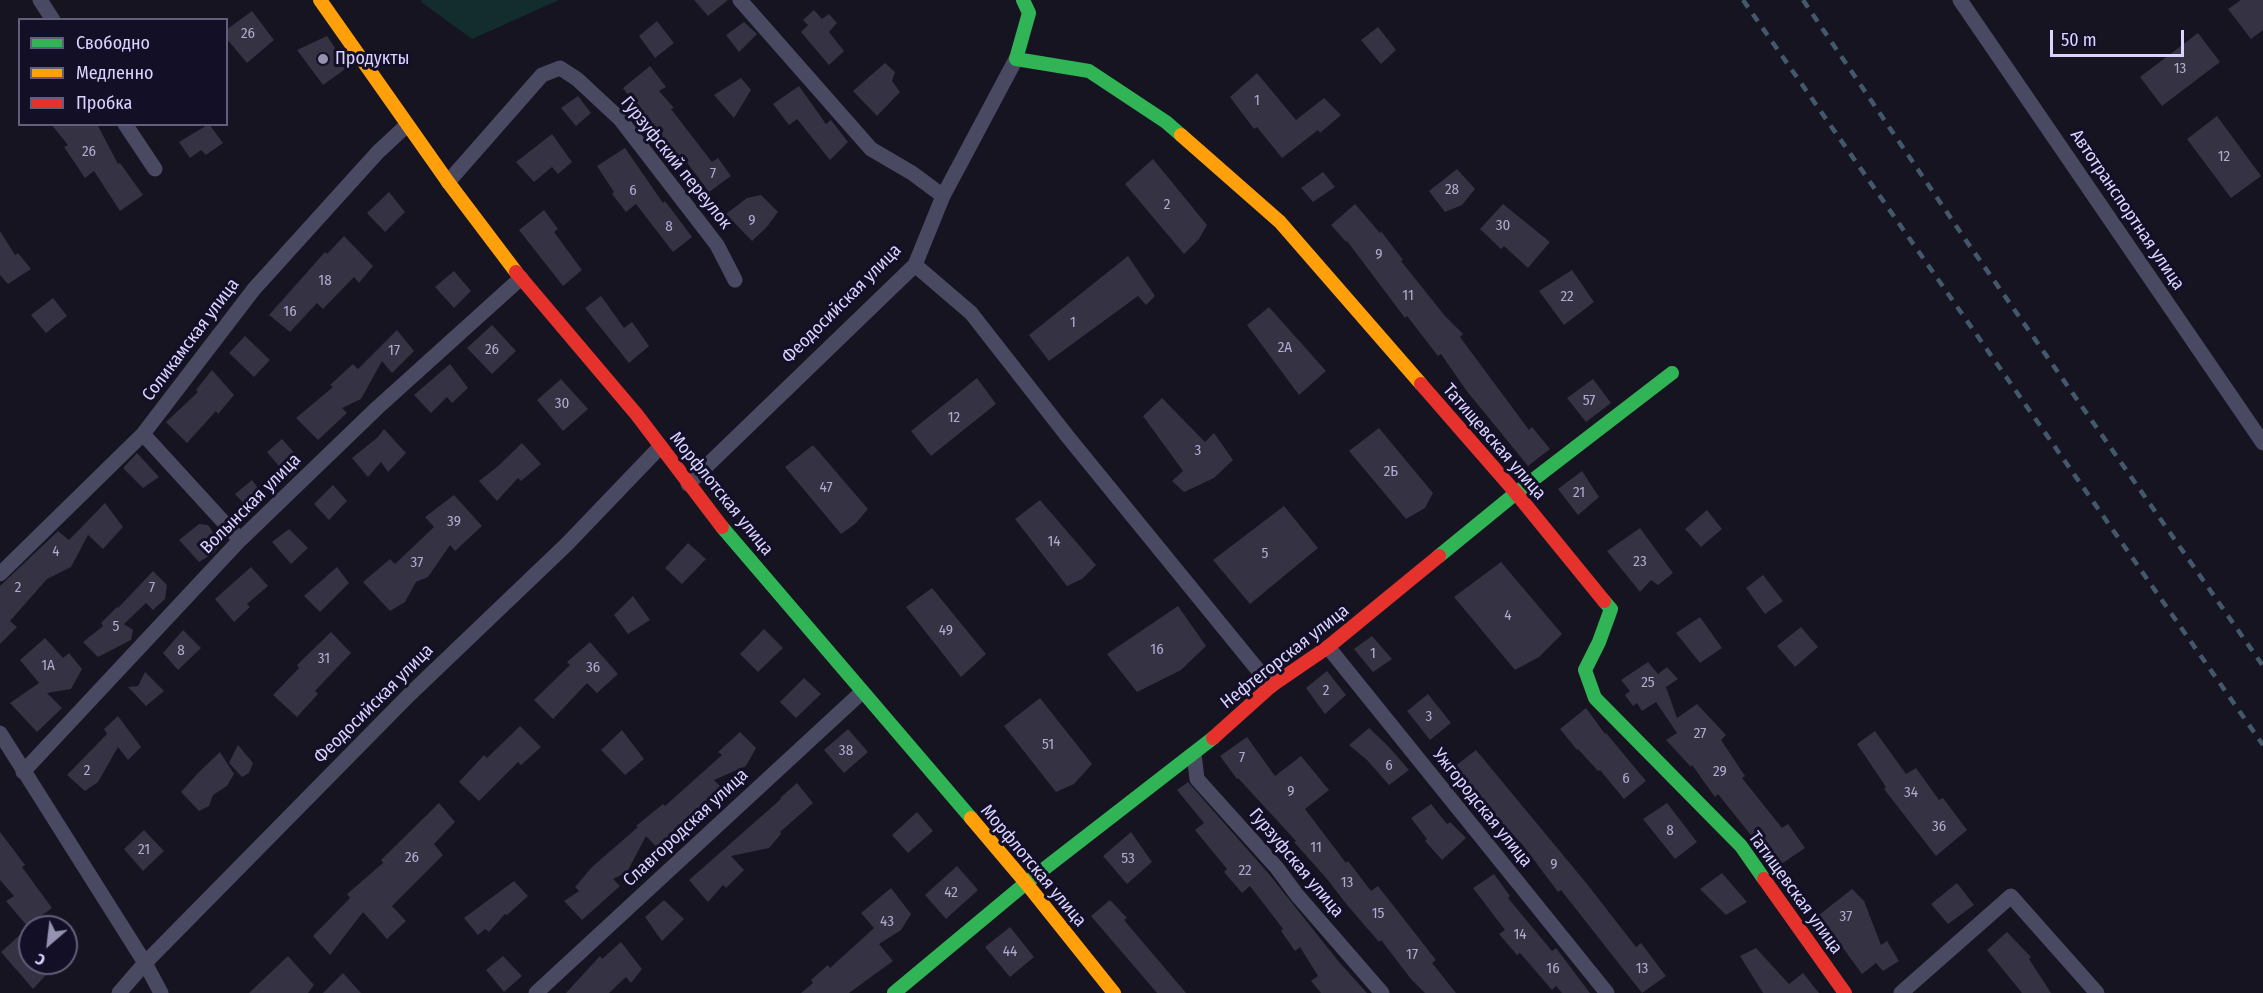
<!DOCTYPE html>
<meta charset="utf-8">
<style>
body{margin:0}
#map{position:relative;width:2263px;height:993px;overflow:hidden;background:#161421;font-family:"Fira Sans Condensed",sans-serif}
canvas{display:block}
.legend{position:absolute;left:18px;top:18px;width:210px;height:108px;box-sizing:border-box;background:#130f26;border:2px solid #625e7d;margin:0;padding:8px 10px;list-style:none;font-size:18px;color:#d9d4ff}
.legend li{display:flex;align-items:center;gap:12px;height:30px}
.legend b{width:30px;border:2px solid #625e7d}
.north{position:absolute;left:18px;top:915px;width:60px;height:60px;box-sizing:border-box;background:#130f26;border:2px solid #625e7d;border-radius:50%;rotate:208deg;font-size:16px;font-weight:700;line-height:24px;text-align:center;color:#d9d4ff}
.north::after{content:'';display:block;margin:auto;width:21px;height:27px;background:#9591b1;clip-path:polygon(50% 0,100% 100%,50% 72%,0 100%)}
.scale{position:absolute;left:2050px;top:30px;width:134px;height:27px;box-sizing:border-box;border:3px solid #d9d4ff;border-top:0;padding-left:8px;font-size:18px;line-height:21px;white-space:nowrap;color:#d9d4ff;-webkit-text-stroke:4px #130f26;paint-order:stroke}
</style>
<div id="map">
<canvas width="2263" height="993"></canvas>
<ul class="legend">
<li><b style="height:8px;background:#30b455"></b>Свободно</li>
<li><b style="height:8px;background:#ff9f0a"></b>Медленно</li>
<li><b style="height:8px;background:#e5322d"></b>Пробка</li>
</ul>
<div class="north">С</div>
<div class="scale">50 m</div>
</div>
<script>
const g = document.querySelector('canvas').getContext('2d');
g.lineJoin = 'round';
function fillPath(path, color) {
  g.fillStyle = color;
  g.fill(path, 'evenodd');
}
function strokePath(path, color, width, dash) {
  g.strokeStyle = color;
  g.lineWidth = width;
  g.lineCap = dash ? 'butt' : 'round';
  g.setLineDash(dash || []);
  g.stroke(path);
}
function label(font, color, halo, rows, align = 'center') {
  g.font = font + ' "Fira Sans Condensed",sans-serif';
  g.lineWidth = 6;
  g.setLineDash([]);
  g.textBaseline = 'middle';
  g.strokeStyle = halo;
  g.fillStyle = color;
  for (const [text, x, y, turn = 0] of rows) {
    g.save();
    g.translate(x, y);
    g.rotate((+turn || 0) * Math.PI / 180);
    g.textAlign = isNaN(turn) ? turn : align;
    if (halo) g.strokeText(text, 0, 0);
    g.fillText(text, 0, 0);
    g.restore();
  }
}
const green = new Path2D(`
 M422,0H559L472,39L421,2Z`);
const building = new Path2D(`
 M694,0H728L708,16Z
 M2241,0H2263V30L2251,39L2228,9Z
 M814,10L822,19L829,14L837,23L829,32L844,51L829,65L801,32L808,25L803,20Z
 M252,11L274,40L247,63L226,38V30Z
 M657,21L674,43L655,58L639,36Z
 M744,22L757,34L739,52L726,35Z
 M1378,27L1396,50L1381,64L1361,40Z
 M2198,33L2220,62L2162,106L2140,77Z
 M327,36L348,67L323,85L297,50Z
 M885,63L895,72L892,81L900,92L877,116L853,91Z
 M650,66L666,87L659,91L674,108L671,109L712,162L718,158L731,176L709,192L682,156L677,160L623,88Z
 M1257,73L1296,120L1324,98L1341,115L1320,133L1318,130L1282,158L1257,127L1254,129L1230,97Z
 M741,78L751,90L734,118L714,95Z
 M799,86L826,124L831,120L848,142L830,160L797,119L789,125L773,104Z
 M578,96L591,113L576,126L561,108Z
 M2217,116L2261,176L2231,198L2187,139Z
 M51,124H97L118,164L120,163L143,195L120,211L94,171L85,178L64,147L68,145Z
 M209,124L223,143L206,155L201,150L190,158L179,142Z
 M552,134L572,162L558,174L552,167L534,182L516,162Z
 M625,148L663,203L665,201L692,237L673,252L636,204L626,212L612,194L614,192L597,166Z
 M1153,159L1207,225L1199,239L1184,254L1125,184Z
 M1457,169L1475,189L1462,205L1445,212L1429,191Z
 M1323,172L1335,187L1313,202L1301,188Z
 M389,192L405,212L385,232L367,213Z
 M761,195L778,212L766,228L752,241L726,214L747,198Z
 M1355,204L1380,233L1381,231L1403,260L1401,261L1445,316L1463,334L1460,337L1529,430L1532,427L1550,449L1528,466L1466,390L1441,354L1438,356L1407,316L1405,318L1347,241L1346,242L1331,225Z
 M1503,204L1550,242L1528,268L1504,246L1501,249L1480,229Z
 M544,210L558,229L554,232L582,270L563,286L519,230Z
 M0,231L15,255L18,253L31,269L8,284L0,275Z
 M344,236L373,266L359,283L354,277L323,309L317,303L290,332L269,315L325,252L327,254Z
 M1128,256L1155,296L1146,305L1138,296L1049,361L1029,335Z
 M1572,270L1594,302L1564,325L1539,291Z
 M454,271L471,291L454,308L435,287Z
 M601,296L624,328L632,322L649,346L629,363L585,308Z
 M53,298L67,316L46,333L31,315Z
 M1269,307L1326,371L1299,395L1247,325Z
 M492,325L516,351L492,374L467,348Z
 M397,330L414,351L392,373L382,361L361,399L342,408L347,413L318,440L296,418L333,387L330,385L353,364L358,369Z
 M245,336L270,360L254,377L229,353Z
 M450,364L468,388L452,403L447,397L431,413L414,395Z
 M212,370L234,395L218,414L216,411L187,443L166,422L198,392L196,390Z
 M977,378L996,404L931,456L911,431Z
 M561,379L588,409L563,431L537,400Z
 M1593,379L1611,403L1586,422L1567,398Z
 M1162,398L1205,442L1214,433L1233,460L1214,478L1184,492L1172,481L1183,471L1143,416Z
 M1379,428L1433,493L1425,508L1406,519L1349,451Z
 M384,429L406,453L388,472L381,462L368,477L352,458L378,437Z
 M282,439L303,463L289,478L267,452Z
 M522,443L541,464L521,481L518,478L497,501L479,481L497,467Z
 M813,445L868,509L855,524L841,534L785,467Z
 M137,453L159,477L143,488L123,468Z
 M1582,471L1599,497L1578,515L1558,489Z
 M252,480L266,499L251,511L235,494Z
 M333,485L347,501L329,520L314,504Z
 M454,495L482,526L455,551L450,545L428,577L416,582L405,602L390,611L363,582L390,559L395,564L434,527L425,517Z
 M1040,500L1096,565L1082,579L1067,586L1015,519Z
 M105,503L123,527L103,549L88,535L71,567L47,579L10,621L17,627L0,644V586L58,531L69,540Z
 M1284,506L1318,548L1250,604L1213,560Z
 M1707,510L1722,529L1701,547L1685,529Z
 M199,524L208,525L221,543L214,553L199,562L179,540Z
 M1640,528L1673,573L1658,585L1651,580L1640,592L1607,551Z
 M289,529L308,548L291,564L272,542Z
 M688,543L706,559L682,584L665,568Z
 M1501,562L1562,634L1539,657L1515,670L1454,597Z
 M251,567L268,586L247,604L250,607L234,622L215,599Z
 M337,567L349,583L320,612L304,596Z
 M153,571L167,585L165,599L153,610L146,603L124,624L133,630L131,640L98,657L83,642L103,626L101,623L117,607L118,608Z
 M1763,575L1783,601L1765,614L1746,588Z
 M932,588L986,654L961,677L906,607Z
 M633,596L650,620L628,634L614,615Z
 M1178,606L1206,646L1181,670L1137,692L1107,654Z
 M1700,617L1722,648L1700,663L1676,633Z
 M1801,627L1818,647L1795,667L1777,646Z
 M764,629L783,648L758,672L740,654Z
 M183,630L201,648L178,670L163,653Z
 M331,632L351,653L315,691L318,694L297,717L273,695L299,668L297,665Z
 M1372,636L1392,659L1373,672L1354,649Z
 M45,638L63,658L69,653L82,669L71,689L47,693L62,708L37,732L10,703L39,683L20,660Z
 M590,642L618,674L597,693L587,683L553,719L534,700L570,665L567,662Z
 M1648,662L1658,674L1667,667L1678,679L1666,687L1677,718L1697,704L1726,735L1721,740L1745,776L1742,778L1782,828L1788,824L1805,848L1774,869L1758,844L1718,794L1715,797L1692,765L1691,767L1666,740L1677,733L1656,702L1642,711L1637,703L1633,706L1625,695L1630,691L1621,680Z
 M1327,671L1346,695L1325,714L1306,688Z
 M145,672L164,691L146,706L128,687L138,686Z
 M804,678L821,694L796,718L780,702Z
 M1428,694L1451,723L1430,740L1407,711Z
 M1040,698L1092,764L1074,784L1056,792L1004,726Z
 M1586,708L1605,734L1606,733L1646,781L1624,799L1600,770L1598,771L1578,749L1577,750L1560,729Z
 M118,716L141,747L128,760L118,747L98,782L85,791L67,775L107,734L104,729Z
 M520,726L541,747L521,765L518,762L479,801L459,782L484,755L487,758Z
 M1369,728L1388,746L1409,770L1389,785L1367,760L1349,745Z
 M848,729L868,752L844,773L824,750Z
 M622,730L644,759L625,775L601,750Z
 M1875,731L1906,774L1916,768L1939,800L1943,798L1967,830L1936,856L1884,789L1886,787L1857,744Z
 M740,732L756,748L746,766L714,780L725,791L687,830L661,852L646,836L627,872L613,879L620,886L582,920L564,901L579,891L575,887L592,867L638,827L636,826L663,804L665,806L722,755L718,752Z
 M1247,737L1275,776L1301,756L1329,790L1305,809L1346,863L1348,861L1371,891L1378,886L1436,960L1432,963L1456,993H1425L1411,979L1381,940L1379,942L1347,905L1327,879L1294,842L1296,841L1238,778L1237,779L1220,756Z
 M238,745L253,763L249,773L242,777L229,763Z
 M1476,750L1587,884L1636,947L1641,943L1666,976L1642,993L1561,890L1558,892L1522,844L1491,813L1454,767Z
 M220,752L234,774L227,786L213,795L209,806L199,811L181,792L198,773Z
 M1188,782L1269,874L1339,962L1367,993H1321L1311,981L1318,976L1300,947L1295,951L1281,931L1283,929L1250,886L1242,893L1224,872L1227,869L1195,830L1204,823L1177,790Z
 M797,783L813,803L780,832L781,834L769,848L731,856L744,870L726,888L723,885L708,902L689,880L781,799L780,798Z
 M439,803L455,822L434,844L443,855L392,906L406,921L387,939L363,912L330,955L313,936L350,898L347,894L383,863L381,860Z
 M1667,803L1697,842L1675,859L1643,819Z
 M1431,804L1447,824L1450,822L1466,838L1442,860L1425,841L1427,839L1411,818Z
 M917,812L933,831L908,853L892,835Z
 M144,830L164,851L143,871L124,849Z
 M0,832L25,865L22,867L52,908L27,926L6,901L14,896L0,880Z
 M1131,832L1152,862L1127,884L1103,856Z
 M957,866L978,890L946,919L925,895Z
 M1722,873L1747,902L1726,915L1700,889Z
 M1494,874L1510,896L1508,898L1552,951L1556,948L1590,993H1562L1556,986L1552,990L1520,953L1517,955L1499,934L1505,930L1473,888Z
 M514,881L528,896L507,915L505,914L489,932L485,929L478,935L464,918Z
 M1957,883L1974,905L1948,924L1931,904Z
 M891,888L911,914L901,930L879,944L893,961L849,993H801L813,983L811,980L828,965L830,968L874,928L861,913Z
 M1852,889L1864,901L1881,945L1887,941L1899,961L1883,971L1876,963L1862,974L1819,915Z
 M664,900L684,919L662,941L645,917Z
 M1110,900L1127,918L1124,920L1186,993H1157L1091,916Z
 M30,926V963H57L33,989L1,952Z
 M1010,927L1034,957L1010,977L985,947Z
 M2007,932L2031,957L2029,959L2051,993H2022L1987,950Z
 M621,942L642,969L631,983L626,977L609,993H566L600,956L602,959Z
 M1756,948L1789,984L1803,973L1819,993H1763L1740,956Z
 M288,956L314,985L308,993H249Z
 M503,956L522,976L504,992L486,970Z
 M343,973L361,993H323Z`);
const street = new Path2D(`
 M40,0L53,20
 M740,0L871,149L912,173L943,196
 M1960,0L2263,443
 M125,124L155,169
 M448,182L542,75L560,68L577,79L620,119L717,245L735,280
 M915,265L971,313L1068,437L1271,686
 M143,434L240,540
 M688,484L915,265L943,196L1016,59
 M0,574L143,434L254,289L378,152L407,125
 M1328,647L1607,993
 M0,733L145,963L161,993
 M1194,754L1197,779L1277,868L1297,895L1382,993
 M23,772L240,540L377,408L521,278
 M119,993L145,963L409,695L567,544L660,447
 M536,993L862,692
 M1901,993L2011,896L2097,993`);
const fast = new Path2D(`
 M1023,0L1029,13L1016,59L1089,71L1166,122L1181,135
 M722,527L971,818
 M1439,556L1516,493L1672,373
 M1604,601L1611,609L1599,642L1585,670L1595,698L1741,846L1764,879
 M894,993L1026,883L1213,738`);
const slow = new Path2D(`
 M320,0L448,182L516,272
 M1181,135L1280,222L1421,384
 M971,818L1026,883L1114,993`);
const jam = new Path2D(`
 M516,272L637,415L722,527
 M1421,384L1516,493L1604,601
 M1213,738L1271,686L1328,647L1439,556
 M1764,879L1845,993`);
const rail = new Path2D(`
 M1743,0L2263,745
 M1803,0L1965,239L2263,666`);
const markers = [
 [323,59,6,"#9591b1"]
];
const numberNames = [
 ["26",248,34],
 ["13",2180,69],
 ["1",1257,101],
 ["26",89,152],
 ["12",2224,157],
 ["7",713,174],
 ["28",1452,190],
 ["6",633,191],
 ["2",1167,205],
 ["9",752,221],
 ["30",1503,226],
 ["8",669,227],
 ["9",1379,255],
 ["18",325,281],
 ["11",1408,296],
 ["22",1567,297],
 ["16",290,312],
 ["1",1073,323],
 ["2А",1285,348],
 ["26",492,350],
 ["17",394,351],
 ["57",1589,401],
 ["30",562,404],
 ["12",954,418],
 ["3",1198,451],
 ["2Б",1391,472],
 ["47",826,488],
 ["21",1579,493],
 ["39",454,522],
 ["14",1054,542],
 ["4",56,552],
 ["5",1265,554],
 ["23",1640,562],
 ["37",417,563],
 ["2",18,588],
 ["7",152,588],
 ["4",1508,616],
 ["5",116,627],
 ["49",946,631],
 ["16",1157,650],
 ["8",181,651],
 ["1",1373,654],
 ["31",324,659],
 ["1А",48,666],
 ["36",593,668],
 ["25",1648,683],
 ["2",1326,691],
 ["3",1429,717],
 ["27",1700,734],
 ["51",1048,745],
 ["38",846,751],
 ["7",1242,758],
 ["6",1389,766],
 ["2",87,771],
 ["29",1720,772],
 ["6",1626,779],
 ["9",1291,792],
 ["34",1911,793],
 ["36",1939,827],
 ["8",1670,831],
 ["11",1316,848],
 ["21",144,850],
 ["26",412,858],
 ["53",1128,859],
 ["9",1554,865],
 ["22",1245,871],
 ["13",1347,883],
 ["42",951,893],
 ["15",1378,914],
 ["37",1846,917],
 ["43",887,922],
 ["14",1520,935],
 ["44",1010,952],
 ["17",1412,955],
 ["16",1553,969],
 ["13",1642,969]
];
const poiNames = [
 ["Продукты",335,59]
];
const streetNames = [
 ["Гурзуфский переулок",676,163,51],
 ["Автотранспортная улица",2127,210,56],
 ["Феодосийская улица",842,304,-45],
 ["Соликамская улица",191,340,-53],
 ["Татищевская улица",1494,442,49],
 ["Морфлотская улица",721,494,51],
 ["Волынская улица",251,504,-45],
 ["Нефтегорская улица",1285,657,-38],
 ["Феодосийская улица",374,704,-45],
 ["Ужгородская улица",1482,808,51],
 ["Славгородская улица",686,828,-43],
 ["Гурзуфская улица",1296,863,50],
 ["Морфлотская улица",1033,866,50],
 ["Татищевская улица",1795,893,54]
];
fillPath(green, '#132c2d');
fillPath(building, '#343243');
strokePath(street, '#4a4962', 15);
strokePath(fast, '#30b455', 14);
strokePath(slow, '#ff9f0a', 14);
strokePath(jam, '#e5322d', 14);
strokePath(rail, '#43596b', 4.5, [9, 8]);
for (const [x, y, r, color] of markers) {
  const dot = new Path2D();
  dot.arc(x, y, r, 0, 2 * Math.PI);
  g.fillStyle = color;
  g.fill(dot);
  strokePath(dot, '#130f26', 2);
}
label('15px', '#b0acd0', null, numberNames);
label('18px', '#d9d4ff', '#130f26', poiNames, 'left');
label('18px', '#d9d4ff', '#130f26', streetNames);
</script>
